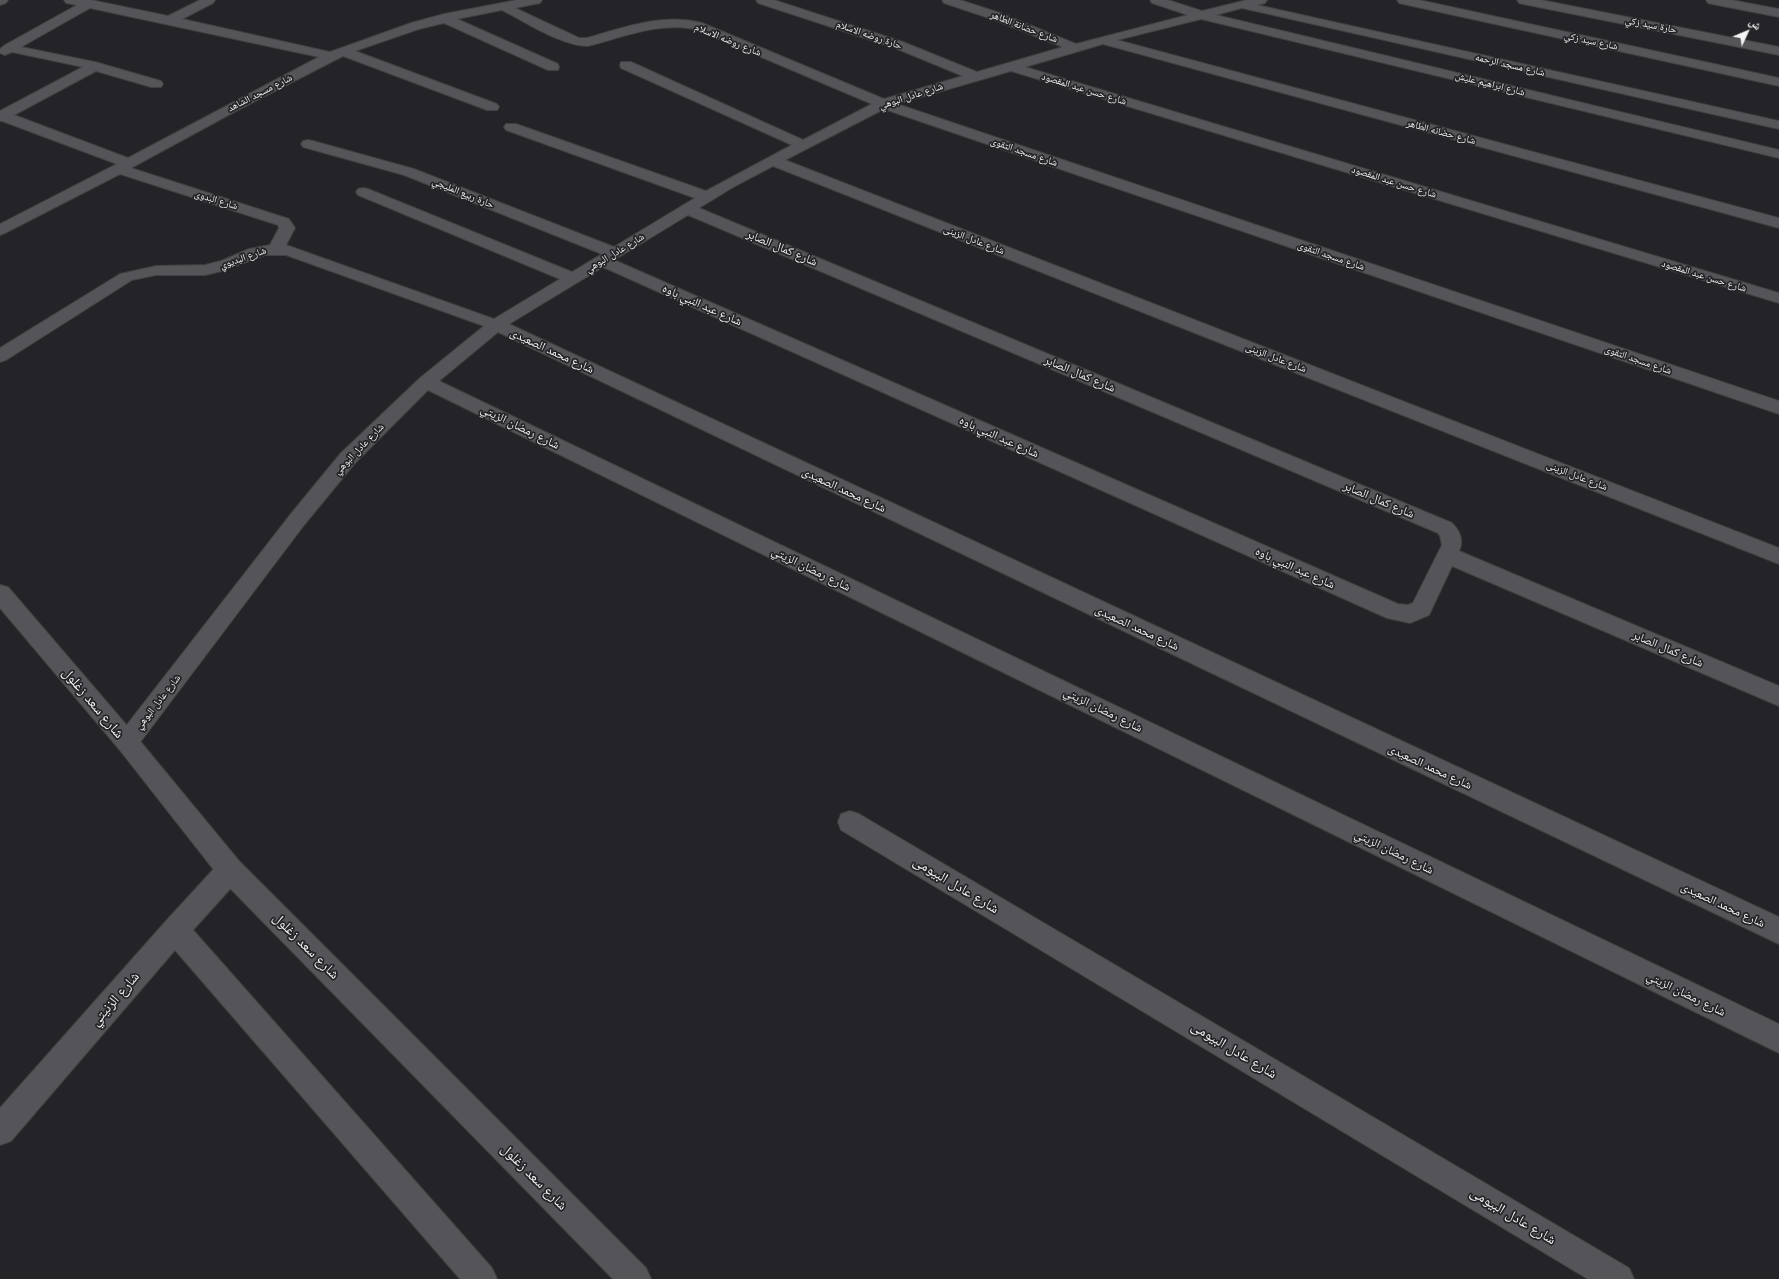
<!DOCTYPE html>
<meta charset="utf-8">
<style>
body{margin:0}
#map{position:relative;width:1779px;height:1279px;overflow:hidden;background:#242428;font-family:Inter,"Noto Naskh Arabic",sans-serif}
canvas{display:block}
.north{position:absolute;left:1727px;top:12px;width:40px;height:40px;-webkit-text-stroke:3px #242428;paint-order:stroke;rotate:46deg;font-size:11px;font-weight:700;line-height:16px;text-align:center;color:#f3f3f5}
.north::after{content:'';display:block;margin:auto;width:14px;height:18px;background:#f3f3f5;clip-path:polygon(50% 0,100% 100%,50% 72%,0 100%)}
</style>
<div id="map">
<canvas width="1779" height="1279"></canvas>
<div class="north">ش</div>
</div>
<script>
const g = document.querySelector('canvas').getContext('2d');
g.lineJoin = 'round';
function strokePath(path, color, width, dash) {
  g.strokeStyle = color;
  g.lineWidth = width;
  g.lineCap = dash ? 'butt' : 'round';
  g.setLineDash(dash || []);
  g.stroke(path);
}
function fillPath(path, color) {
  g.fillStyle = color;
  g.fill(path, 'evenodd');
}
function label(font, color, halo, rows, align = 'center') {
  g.font = font + ' Inter,"Noto Naskh Arabic",sans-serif';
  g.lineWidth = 3.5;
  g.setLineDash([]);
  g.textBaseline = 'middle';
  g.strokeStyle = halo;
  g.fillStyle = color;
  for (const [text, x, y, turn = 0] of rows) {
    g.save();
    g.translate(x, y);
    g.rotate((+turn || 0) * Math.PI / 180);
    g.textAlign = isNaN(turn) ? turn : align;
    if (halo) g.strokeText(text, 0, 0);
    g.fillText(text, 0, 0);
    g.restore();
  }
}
const minor = new Path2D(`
 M0,0H8L6,3L0,5Z
 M64,0H91L168,16L200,0H215L213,3L182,19L330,52L411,23L444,14L517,0H542L540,3L515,8L579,38H587C626,27 662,13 702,23L884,99L963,76L895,48L758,3L756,0H774L903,42L977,72L1063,47L992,19L944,3L942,0H960L1000,13L1076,44L1188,15L1152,3L1150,0H1168L1202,11L1247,0H1267L1265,3L1257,5L1779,121V129L1242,8L1216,15L1779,150V158L1201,19L1117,40L1779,218V228L1103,44L1025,67L1779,293V303L1011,71L897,104L1779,401V414L884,109L785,160L1779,548V564L773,166L735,186L699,208L1452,523C1460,531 1464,541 1459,551L1779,686V706L1452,566L1429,615L1410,623L1387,618L603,267L509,324L1779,917V944L498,332L439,381L1779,1024V1053L428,390L355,463L304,525L135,749L127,752L119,749L115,742L119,735L290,515L341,453L420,378L484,326L286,255H265L222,271L205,275H156L132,280L6,360L0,362V348L120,274L156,266L205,265L221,261L249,249L270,245L279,228L278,225L120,174L5,233L0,235V224L117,164L2,121H0V111L83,67L12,52L5,55L0,53V49L5,45L77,5L66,3ZM90,8L319,57L128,158L14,115L96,71L151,87H161L163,84L161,81L95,62L21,47ZM502,10C526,22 561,46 588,46C624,37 657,22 695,29L872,104L803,140L631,62H621L620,65L621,68L792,145L706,191L516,124H506L504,127L506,130L695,198L614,247L414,169L313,141L308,140L303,141L301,144L303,147L404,175L602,254L572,272L368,189L363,188L358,189L356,192L358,195L560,279L494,319L286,245L295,228L289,219L131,168L234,112L343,56L487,110H497L499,107L497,104L355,51L419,29L444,23L548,70H558L559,67L558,64L457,19ZM688,215L1438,533L1440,536L1442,545L1413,603L1408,605L1398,604L614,260Z
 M1397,0H1419L1779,78V86L1403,4L1399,3Z
 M1517,0H1541L1779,47V55L1523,4L1519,3Z
 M1706,0H1731L1779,9V17L1712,4L1708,3Z
 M850,811L859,814L1629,1268L1634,1279H1588L841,830L838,822L841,814Z
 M230,858L239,861L243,870L239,879L193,930L492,1268L497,1279H460L175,950L11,1141L0,1145V1108L166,921L221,861Z`);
const tertiary = new Path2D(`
 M0,585L8,587L135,735L239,861L646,1268L651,1279H613L221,879L119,749L0,608Z`);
const farStreetnames = [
 ["حارة سيد زكي",1651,25,11],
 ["شارع حضانة الطاهر",1024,27,21],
 ["حارة روضه الاسلام",869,35,19],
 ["شارع روضه الاسلام",728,40,22],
 ["شارع سيد زكي",1591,41,12],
 ["شارع مسجد الرحمه",1510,65,13],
 ["شارع ابراهيم عليش",1490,84,14],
 ["شارع حسن عبد المقصود",1084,89,17],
 ["شارع مسجد الشاهد",260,93,-27],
 ["شارع عادل البوهي",911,96,-18],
 ["شارع حضانه الطاهر",1441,132,15],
 ["شارع مسجد التقوى",1024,152,19],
 ["شارع حسن عبد المقصود",1394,182,17],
 ["حارة ربيع المليجي",463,193,22],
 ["شارع البدوى",216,200,17],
 ["شارع عادل الزينى",974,240,21],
 ["شارع عادل البوهي",615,253,-31],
 ["شارع مسجد التقوى",1331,256,19],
 ["شارع البديوي",243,258,-19],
 ["شارع حسن عبد المقصود",1704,276,17],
 ["شارع عادل الزينى",1276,358,21],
 ["شارع مسجد التقوى",1638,360,19],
 ["شارع عادل البوهي",359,449,-46],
 ["شارع عادل الزينى",1577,476,21],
 ["شارع عادل البوهي",158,702,-52]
];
const streetNames = [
 ["شارع كمال الصابر",782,248,23],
 ["شارع عبد النبي باوه",702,305,24],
 ["شارع محمد الصعيدى",552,351,25],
 ["شارع كمال الصابر",1080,374,23],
 ["شارع رمضان الزيتي",520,427,26],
 ["شارع عبد النبي باوه",999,437,24],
 ["شارع محمد الصعيدى",844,490,25],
 ["شارع كمال الصابر",1379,500,23],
 ["شارع عبد النبي باوه",1295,568,24],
 ["شارع رمضان الزيتي",811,569,26],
 ["شارع محمد الصعيدى",1137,628,25],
 ["شارع كمال الصابر",1668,649,23],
 ["شارع رمضان الزيتي",1103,710,26],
 ["شارع محمد الصعيدى",1430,767,25],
 ["شارع رمضان الزيتي",1394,852,26],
 ["شارع محمد الصعيدى",1723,905,25],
 ["شارع رمضان الزيتي",1686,994,26]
];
const nearStreetnames = [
 ["شارع سعد زغلول",93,703,50],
 ["شارع عادل البيومى",956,885,31],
 ["شارع سعد زغلول",306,946,45],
 ["شارع الزنيتي",115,999,-49],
 ["شارع عادل البيومى",1234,1050,31],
 ["شارع سعد زغلول",534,1177,45],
 ["شارع عادل البيومى",1513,1216,31]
];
strokePath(minor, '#404042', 2);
strokePath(tertiary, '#404042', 2);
fillPath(minor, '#555559');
fillPath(tertiary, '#555559');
label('10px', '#f3f3f5', '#242428', farStreetnames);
label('12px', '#f3f3f5', '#242428', streetNames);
label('14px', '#f3f3f5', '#242428', nearStreetnames);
</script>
